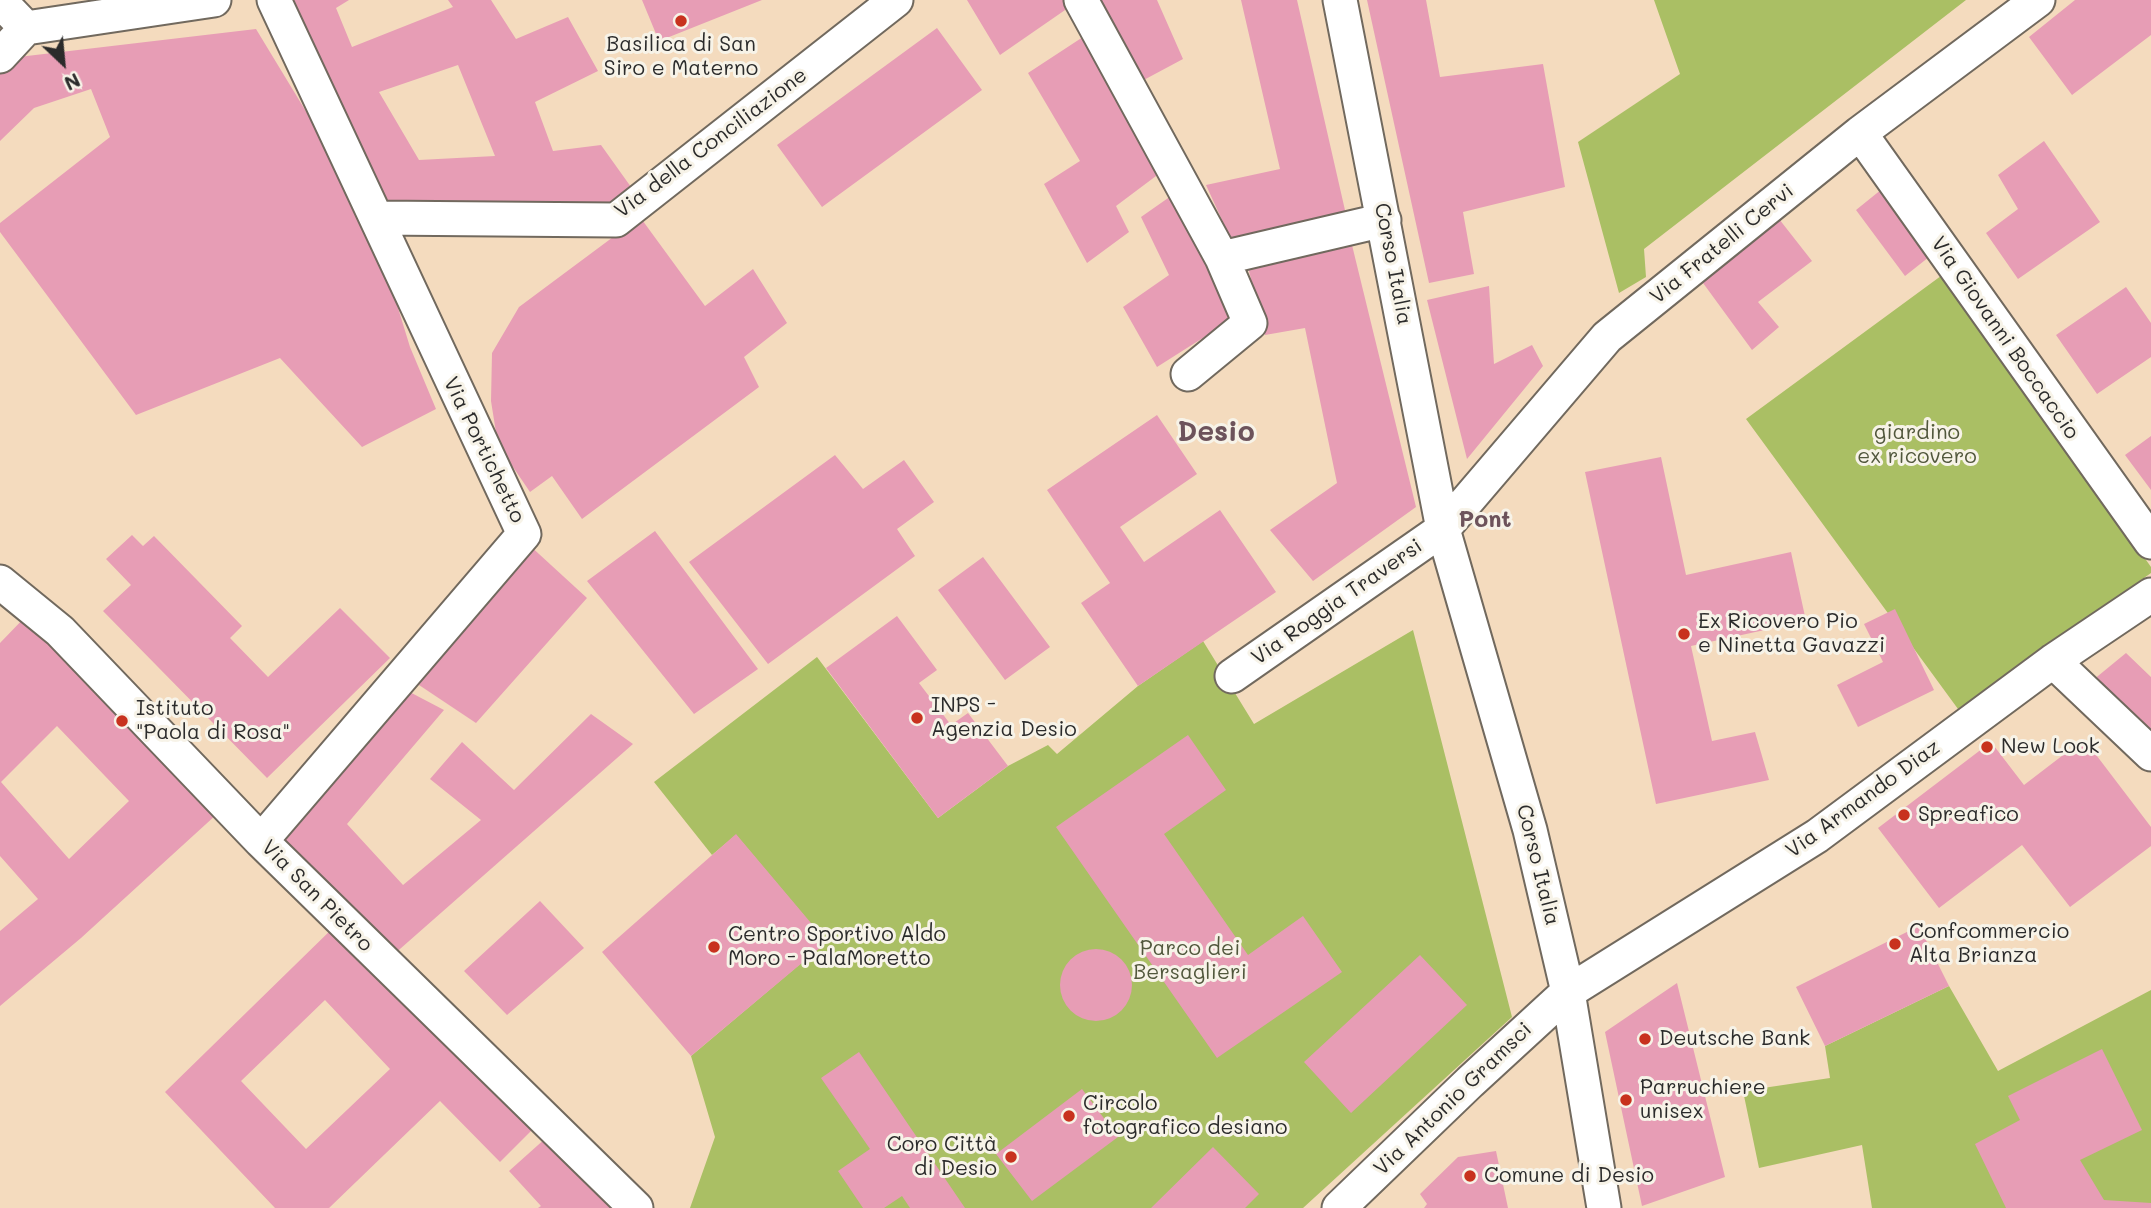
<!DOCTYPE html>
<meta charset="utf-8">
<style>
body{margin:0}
#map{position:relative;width:2151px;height:1208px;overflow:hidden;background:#f4dbbe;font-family:Mali,sans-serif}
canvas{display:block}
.north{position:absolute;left:28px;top:28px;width:70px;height:70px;-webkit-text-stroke:5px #f7f3e8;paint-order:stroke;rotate:154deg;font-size:19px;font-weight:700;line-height:28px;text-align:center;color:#2b2b2b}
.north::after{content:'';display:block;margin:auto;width:24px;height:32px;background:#2b2b2b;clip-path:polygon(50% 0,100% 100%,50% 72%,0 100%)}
</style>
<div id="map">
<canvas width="2151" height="1208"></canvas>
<div class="north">N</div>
</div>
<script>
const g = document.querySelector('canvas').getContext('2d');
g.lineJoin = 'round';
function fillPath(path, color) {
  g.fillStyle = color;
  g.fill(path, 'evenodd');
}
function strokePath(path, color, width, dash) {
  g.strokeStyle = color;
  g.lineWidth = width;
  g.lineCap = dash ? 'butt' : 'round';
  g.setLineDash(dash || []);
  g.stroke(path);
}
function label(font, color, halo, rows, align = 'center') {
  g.font = font + ' Mali,sans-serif';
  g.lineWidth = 6;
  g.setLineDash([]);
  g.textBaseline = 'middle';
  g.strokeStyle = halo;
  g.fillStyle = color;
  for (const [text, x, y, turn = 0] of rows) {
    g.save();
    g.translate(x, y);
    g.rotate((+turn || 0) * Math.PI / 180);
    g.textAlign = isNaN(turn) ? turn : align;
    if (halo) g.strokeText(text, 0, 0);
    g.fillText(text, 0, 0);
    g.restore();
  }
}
const green = new Path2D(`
 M1654,0H1966L1644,249L1646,277L1619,293L1578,142L1680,74Z
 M1945,273L2151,567V573L1958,709L1746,419Z
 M1413,630L1512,1017L1303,1208H690L715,1137L691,1056L826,942L736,835L712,855L654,782L817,657L938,818L1008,766L1048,745L1057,754L1138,686L1203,641L1254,724Z
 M1949,986L1998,1071L2151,990V1208H1872L1862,1145L1759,1168L1743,1091L1830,1078L1825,1046Z`);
const building = new Path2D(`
 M282,0H349L336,8L352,47L453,7L448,0H491L516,39L568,17L598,71L535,102L553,151L601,145L631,187L604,207L382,212ZM458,65L495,156L419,160L379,92Z
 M642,0H762L659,41Z
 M967,0H1063L1068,8L1000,55Z
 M1094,0H1157L1183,59L1140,82Z
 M1241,0H1297L1347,219L1233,244L1206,185L1280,169Z
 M1367,0H1426L1440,77L1543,64L1565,187L1463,212L1474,274L1429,283Z
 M2075,0H2151V35L2072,95L2029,37Z
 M937,28L982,90L822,207L777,145Z
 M256,29L370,217L410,347L436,409L362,447L280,358L136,415L0,232V223L110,137L91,89L34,108L0,141V69L10,58Z
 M1086,35L1160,173L1116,206L1129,232L1087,263L1044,184L1080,161L1028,73Z
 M2044,141L2100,222L2018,279L1986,233L2018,209L1998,175Z
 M1882,189L1929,257L1905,276L1856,210Z
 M1171,196L1239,315L1157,367L1123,307L1169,275L1141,217Z
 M1772,210L1812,261L1758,302L1779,327L1752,350L1695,272Z
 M640,217L705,306L753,269L787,323L744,357L759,387L582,519L552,476L530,492L498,445L491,401L492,353L519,307Z
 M1351,241L1416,507L1313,581L1270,530L1337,483L1305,328L1265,335L1247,263Z
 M1489,286L1494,364L1532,345L1543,366L1467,459L1427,300Z
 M2126,287L2151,323V357L2097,394L2056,335Z
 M1157,415L1197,474L1120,527L1144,562L1220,510L1276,592L1138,686L1081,603L1110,583L1047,490Z
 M2151,436V490L2125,455Z
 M835,455L863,489L904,460L934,502L897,529L915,556L768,664L689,562Z
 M1661,457L1686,575L1791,552L1806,621L1691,646L1712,741L1755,732L1769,780L1656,804L1585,472Z
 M655,531L758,669L694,714L587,581Z
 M132,535L143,546L154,536L242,626L230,638L268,677L340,608L390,658L267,778L103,611L131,585L106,559Z
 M527,543L587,598L476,723L410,679Z
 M983,557L1050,647L1005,680L938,590Z
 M1895,609L1934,690L1858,727L1837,685L1883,662L1864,624Z
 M28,614L217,814L81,938L0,1006V931L38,899L0,856V643ZM57,726L129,801L69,859L1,782Z
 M897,616L937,670L919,683L951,725L968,713L1008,766L938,818L826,668Z
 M2126,653L2151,677V744L2087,685Z
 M402,688L444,710L347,824L403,885L481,820L430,779L462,742L514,790L591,714L633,744L392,956L271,840Z
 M1188,735L1226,790L1164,834L1248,955L1303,916L1342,972L1217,1058L1056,827Z
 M2084,739L2151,827V846L2070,907L2022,845L1939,908L1878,828L1991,742L2024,785Z
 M736,834L827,942L691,1056L602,952Z
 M540,901L584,948L507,1015L464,971Z
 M337,924L537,1125L500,1162L440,1101L329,1208H275L165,1092ZM325,1000L390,1069L306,1149L241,1081Z
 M1919,926L1949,986L1825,1046L1796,987Z
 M1060 985a36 36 0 1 1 72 0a36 36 0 1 1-72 0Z
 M1420,955L1467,1005L1351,1113L1304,1062Z
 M1677,983L1725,1177L1642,1206L1605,1032Z
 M2102,1049L2142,1130L2080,1160L2104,1200L2151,1203V1208H2006L1975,1144L2020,1120L2008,1096Z
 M859,1052L965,1208H910L902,1196L884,1208H863L838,1171L870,1149L821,1078Z
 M1082,1089L1118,1137L1032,1201L996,1154Z
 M547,1137L618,1208H538L541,1206L509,1171Z
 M1213,1147L1259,1194L1245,1208H1151Z
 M1496,1151L1508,1208H1424L1427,1204L1420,1194L1458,1157Z`);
const minor = new Path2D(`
 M1081,0L1222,258L1384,220
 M1340,0L1443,529L1530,830L1568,992L1604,1208
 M0,1L26,28
 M0,56L26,28L214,0
 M1860,133L2151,542
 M377,218L616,220L896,0
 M1188,374L1250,323L1222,258
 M0,582L60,631L261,841L636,1208
 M2053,661L2151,754
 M1232,676L1443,529L1607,337L1860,133L2038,0
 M261,841L524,534L274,0
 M1339,1208L1470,1082L1568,992L1817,836L2053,661L2151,595`);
const markers = [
 [681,21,7,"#c8321e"],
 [1684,634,7,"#c8321e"],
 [917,718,7,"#c8321e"],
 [122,721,7,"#c8321e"],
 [1987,747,7,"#c8321e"],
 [1904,815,7,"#c8321e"],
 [1895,944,7,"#c8321e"],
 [714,947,7,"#c8321e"],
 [1645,1039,7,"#c8321e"],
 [1626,1100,7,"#c8321e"],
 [1069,1116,7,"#c8321e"],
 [1011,1157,7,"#c8321e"],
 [1470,1176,7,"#c8321e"]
];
const poiNames = [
 ["Basilica di San",681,45,"center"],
 ["Siro e Materno",681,69,"center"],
 ["Ex Ricovero Pio",1698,622],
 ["e Ninetta Gavazzi",1698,646],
 ["INPS -",931,706],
 ["Agenzia Desio",931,730],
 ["Istituto",136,709],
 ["\"Paola di Rosa\"",136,733],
 ["New Look",2001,747],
 ["Spreafico",1918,815],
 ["Confcommercio",1909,932],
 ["Alta Brianza",1909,956],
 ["Centro Sportivo Aldo",728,935],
 ["Moro - PalaMoretto",728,959],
 ["Deutsche Bank",1659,1039],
 ["Parruchiere",1640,1088],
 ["unisex",1640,1112],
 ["Circolo",1083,1104],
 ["fotografico desiano",1083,1128],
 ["Coro Città",997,1145,"right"],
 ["di Desio",997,1169,"right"],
 ["Comune di Desio",1484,1176]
];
const streetNames = [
 ["Via della Conciliazione",711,143,-37],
 ["Via Fratelli Cervi",1722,244,-39],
 ["Corso Italia",1393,264,79],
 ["Via Giovanni Boccaccio",2005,338,55],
 ["Via Portichetto",484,450,64],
 ["Via Roggia Traversi",1337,602,-35],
 ["Via Armando Diaz",1863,799,-36],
 ["Corso Italia",1538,865,76],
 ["Via San Pietro",317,896,45],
 ["Via Antonio Gramsci",1453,1099,-44]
];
const parkNames = [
 ["giardino",1917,433],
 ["ex ricovero",1917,457],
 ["Parco dei",1190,949],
 ["Bersaglieri",1190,973]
];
const neighbourhoodNames = [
 ["Pont",1485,520]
];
const districtNames = [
 ["Desio",1216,432]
];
fillPath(green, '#aabf64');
fillPath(building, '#e79db5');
strokePath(minor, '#71695e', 37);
strokePath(minor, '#fff', 33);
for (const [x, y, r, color] of markers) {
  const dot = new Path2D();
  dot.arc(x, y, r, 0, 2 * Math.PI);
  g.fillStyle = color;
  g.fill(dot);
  strokePath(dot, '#f7f3e8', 2.5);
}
label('21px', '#2b2b2b', '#f7f3e8', poiNames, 'left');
label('21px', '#2b2b2b', '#f7f3e8', streetNames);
label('21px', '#51573c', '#f7f3e8', parkNames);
label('bold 23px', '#6d535b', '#f7f3e8', neighbourhoodNames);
label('bold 28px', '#6d535b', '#f7f3e8', districtNames);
</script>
